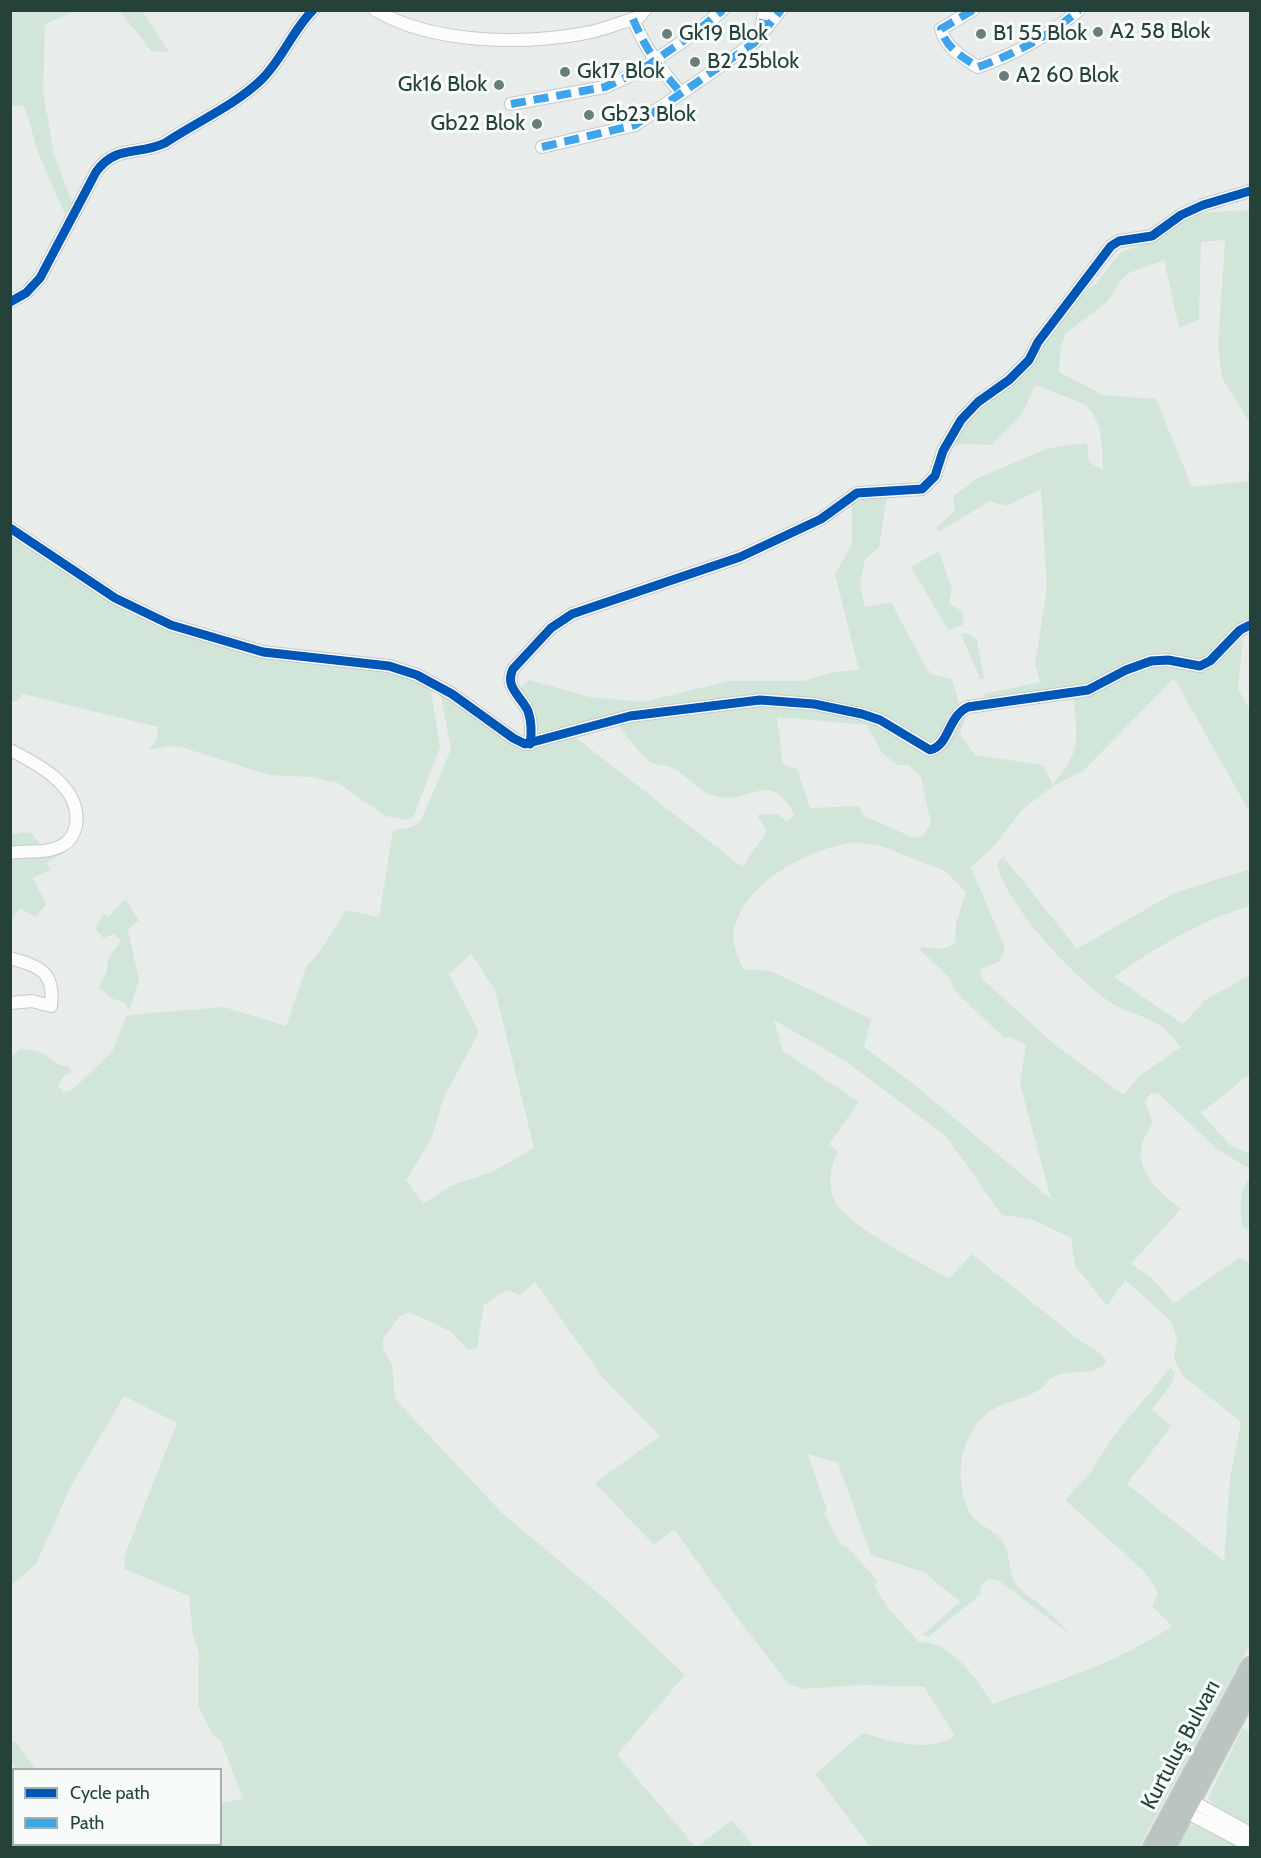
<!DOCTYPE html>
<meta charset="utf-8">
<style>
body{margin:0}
#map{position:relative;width:1261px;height:1858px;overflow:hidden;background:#e8edeb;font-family:Cabin,sans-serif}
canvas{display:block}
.frame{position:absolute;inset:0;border:12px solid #24423a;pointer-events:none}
.legend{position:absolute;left:12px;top:1768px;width:210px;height:78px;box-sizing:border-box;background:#f7fbf9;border:2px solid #a3b1ad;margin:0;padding:8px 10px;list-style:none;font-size:18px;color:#24423a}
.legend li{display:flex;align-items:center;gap:12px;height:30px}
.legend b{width:30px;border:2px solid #a3b1ad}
</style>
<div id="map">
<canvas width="1261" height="1858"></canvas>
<div class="frame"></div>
<ul class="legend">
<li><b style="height:8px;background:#0057b8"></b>Cycle path</li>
<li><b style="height:8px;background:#3ea4ec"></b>Path</li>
</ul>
</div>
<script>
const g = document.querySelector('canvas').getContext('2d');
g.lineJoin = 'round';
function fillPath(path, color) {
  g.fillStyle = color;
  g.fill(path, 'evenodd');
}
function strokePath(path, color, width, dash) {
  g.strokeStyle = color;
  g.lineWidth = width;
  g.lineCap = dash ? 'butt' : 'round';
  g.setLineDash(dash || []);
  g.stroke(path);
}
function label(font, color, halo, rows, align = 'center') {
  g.font = font + ' Cabin,sans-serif';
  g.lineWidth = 6;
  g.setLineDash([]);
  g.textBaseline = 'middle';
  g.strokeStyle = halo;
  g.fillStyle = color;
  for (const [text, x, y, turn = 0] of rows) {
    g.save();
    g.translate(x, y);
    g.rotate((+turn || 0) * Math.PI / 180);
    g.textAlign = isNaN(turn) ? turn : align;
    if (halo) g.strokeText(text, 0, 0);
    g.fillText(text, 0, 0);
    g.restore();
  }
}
const green = new Path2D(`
 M10,11H77L45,24L43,91L54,154L72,203L65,214L39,155L24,105L11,107Z
 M120,11H142L169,52L151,51Z
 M1250,210V423L1222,378L1218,345L1225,240L1201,242L1199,320L1179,328L1164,260L1129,273L1120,281L1108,301L1066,333L1061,346L1059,372L1103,395L1156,399L1192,487L1247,481L1250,465V621L1198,663L1153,654L1138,658L1088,683L985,700L984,694L1040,682L1035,663L1047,589L1041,489L1006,506L990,501L939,532L937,527L955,511L953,496L978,478L1049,448L1087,443L1089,462L1103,470C1102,451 1103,421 1087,407C1077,399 1048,391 1035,385L1022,414L991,445L960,444L952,447L967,419L1014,380L1073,302L1097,282L1121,252L1146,243L1192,213Z
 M887,496L879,547L865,560L860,584L865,607L891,602L926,668L934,675L952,679L959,704L947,716L938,741L928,745L883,717L747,698L533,740L517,692L529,680L590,697L642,702L729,681H804L833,672L859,670L835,574L852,545V499Z
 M10,533L170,629L230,649L280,659L392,670L428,685L431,690L440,747L414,815L408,820L385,816L338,783L311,777L269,775L181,747L168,746L149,750L157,739L158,727L23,694L17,701H11Z
 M939,551L952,589L949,603L963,612V625L948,630L911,567Z
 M961,634H969L977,640L984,679H980Z
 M1243,640L1238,689L1250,710V813L1174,678L1083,771L1053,786L1023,809L992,848L971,867L1005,948L1000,961L981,969L980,977L1055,1045L1124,1095L1139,1076L1181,1047C1174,1039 1166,1029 1158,1024C1142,1015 1122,1011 1107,1000C1070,973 1010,909 997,865L1003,856L1077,949L1174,893L1250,869V906C1197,922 1159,946 1114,977L1183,1024L1205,1000L1250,975V1074L1201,1113L1230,1145L1250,1154V1169L1217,1149L1159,1094L1151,1093L1145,1101L1152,1122C1150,1129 1144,1137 1142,1144C1135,1174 1162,1193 1181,1209L1131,1264L1151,1277L1174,1303L1240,1257L1250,1263V1644L1139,1847H870L815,1774L863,1733C893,1742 926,1753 955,1736L924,1687L864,1685L802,1689L789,1684L741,1623L674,1529L654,1545L595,1483L660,1436L603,1378L535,1282L520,1295L506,1290L484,1305L477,1348L468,1350L450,1331L409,1312L399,1317L382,1340L385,1354L392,1364L395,1399L502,1513L606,1600L685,1675L617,1755L696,1847H119V1845L220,1844L221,1803L243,1799L221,1741L212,1734L198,1706L199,1653L193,1636L189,1596L125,1569L124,1557L177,1423L124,1396L72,1484L36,1564L11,1585V1057L21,1048C47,1052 41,1053 60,1065L68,1066L72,1072L62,1078L58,1086L63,1092L72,1090L112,1052L127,1015L224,1007L286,1026L306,967L321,950L346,910L379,917L393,830L410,828L421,821L451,749L440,693L529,750L574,736L742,867L767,831L757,815L777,814L787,821L795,815C767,766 753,806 715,796C699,792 689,778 676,770C669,765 657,766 650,762C645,759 620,729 617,723L764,704L839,712L882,726L926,755L942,751L956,721L967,713L960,734L975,755L1043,765L1053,785C1083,747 1077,742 1073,696L1159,663L1189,670ZM777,717L867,725L881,752L897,765H909L921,777L931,824L922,836L914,838L864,816L858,806L810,808L797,769L783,764ZM856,842L881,846L945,871L966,892L956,924L955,944L942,949L920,947L921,951L949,977L955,991L1005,1039L1010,1037L1026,1044L1020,1084L1051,1199L911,1082L864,1047L871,1019L771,971L744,969C738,959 731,941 734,929C746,880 811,848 856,842ZM471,954L495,990L534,1148L492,1172L450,1186L423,1204L406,1180L431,1140L443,1099L479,1032L449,974ZM774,1020L845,1061L946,1136L1002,1215L1031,1219L1071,1238L1075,1266L1107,1306L1125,1280L1171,1321L1177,1339L1174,1358L1183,1376L1241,1422L1230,1479L1224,1561L1127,1484L1171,1426L1152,1410L1173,1382L1175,1372L1170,1368L1112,1438L1091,1472L1065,1500L1145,1572L1158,1593L1152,1606L1172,1626C1118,1663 1054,1682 993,1704C977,1680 952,1640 919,1642L888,1608L875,1587L877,1580L849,1549L840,1543L824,1514L827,1510L808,1454L838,1463L871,1555L924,1572L960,1602L922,1635L928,1637L980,1595L981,1586L989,1579L999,1581L1072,1636C1063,1627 1054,1616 1043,1607C1035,1600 1021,1592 1015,1583C1007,1570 1012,1552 1001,1540C992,1528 974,1524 968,1509C954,1476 960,1431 992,1410C1006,1401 1024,1400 1039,1390C1044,1387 1047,1381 1052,1378C1069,1367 1093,1379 1107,1361L1100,1353L1082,1342L972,1254L949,1279C922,1263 847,1226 835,1201C827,1184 830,1168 838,1152L829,1144L859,1102L783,1051Z
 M22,832L33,834L40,845L11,847L10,835Z
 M69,850L46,863L51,870L33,878L46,904L36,917L20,909L11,919V857L45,855Z
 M125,899L139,920L128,930L139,980L129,1010L124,1002L113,999L99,988L107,971L108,959L121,941L114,934L103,938L95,927L104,914L108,917Z
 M1250,1177V1230L1242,1226C1240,1210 1239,1191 1250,1177Z
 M1243,1728L1250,1732V1825L1216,1806L1208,1798Z
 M10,1740L16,1742L35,1769H16L11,1763Z
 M13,1797L15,1847H11V1800Z
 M732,1820L754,1847H697Z
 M1194,1825L1241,1847L1177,1848L1188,1828Z`);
const minor = new Path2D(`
 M375,10C433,44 522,45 586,33C604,30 621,22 639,17L645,10
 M973,10L941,29C946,48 962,57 978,67C1015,54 1049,36 1079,10
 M633,19C645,48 660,69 681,93
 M760,33L765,10
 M511,104L605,87L638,72L692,35L723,10
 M542,147L635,125L754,43L781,10
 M10,302L26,293L40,278L96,172C116,144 138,156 165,143C196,122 234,106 261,80C282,60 292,31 313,10
 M10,528L115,598L171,625L263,652L389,666L417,675L452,694L513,738L525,744L630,716L760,700L814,704L862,714L880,720L930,750C950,745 947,717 968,707L1088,690L1126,670L1151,661L1168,660L1200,666L1210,661L1240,630L1250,625
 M530,744C532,732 532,723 528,711C521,696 504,687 513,669L551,628L572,614L740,557L821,519L857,493L922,489L935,476L943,451L961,420L978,402L1009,380L1029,360L1038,342L1111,246L1119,241L1152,236L1181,215L1203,205L1250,191
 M10,750C38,764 82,787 76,825C74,835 70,842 61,846C46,854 27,850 10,853
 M10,958C41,967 55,972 51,1006L32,1001L10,1003
 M1192,1801L1250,1833
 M1186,1812L1250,1846`);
const highway = new Path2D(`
 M1151,1848L1250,1665
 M1167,1848L1250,1692`);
const quiet = new Path2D(`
 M973,10L941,29C946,48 962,57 978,67C1015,54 1049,36 1079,10
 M633,19C645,48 660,69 681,93
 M760,34L765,10
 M511,104L605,87L638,72L692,35L723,10
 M542,147L635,125L754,43L781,10`);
const cycleway = new Path2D(`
 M10,302L26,293L40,278L96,172C116,144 138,156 165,143C196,122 234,106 261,80C282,60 292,31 313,10
 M10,528L115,598L171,625L263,652L389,666L417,675L452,694L513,738L525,744L630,716L760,700L814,704L862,714L880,720L930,750C950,745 947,717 968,707L1088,690L1126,670L1151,661L1168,660L1200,666L1210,661L1240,630L1250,625
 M530,744C532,732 532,723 528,711C521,696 504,687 513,669L551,628L572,614L740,557L821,519L857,493L922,489L935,476L943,451L961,420L978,402L1009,380L1029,360L1038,342L1111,246L1119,241L1152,236L1181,215L1203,205L1250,191`);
const markers = [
 [1098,32,6,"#697e78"],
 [667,34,6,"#697e78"],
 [981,34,6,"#697e78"],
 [695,62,6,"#697e78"],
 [565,72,6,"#697e78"],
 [1004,76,6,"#697e78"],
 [499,85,6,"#697e78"],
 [589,115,6,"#697e78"],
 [537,124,6,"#697e78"]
];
const poiNames = [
 ["A2 58 Blok",1110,32],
 ["Gk19 Blok",679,34],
 ["B1 55 Blok",993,34],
 ["B2 25blok",707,62],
 ["Gk17 Blok",577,72],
 ["A2 60 Blok",1016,76],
 ["Gk16 Blok",487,85,"right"],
 ["Gb23 Blok",601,115],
 ["Gb22 Blok",525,124,"right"]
];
const streetNames = [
 ["Kurtuluş Bulvarı",1181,1745,-62]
];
fillPath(green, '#d1e6d8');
strokePath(minor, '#c5cac8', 14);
strokePath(highway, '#c3ccc9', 19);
strokePath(minor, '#fcfcfc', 12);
strokePath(highway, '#bcc4c2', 16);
strokePath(quiet, '#3ea4ec', 8, [15, 8]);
strokePath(cycleway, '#0057b8', 9);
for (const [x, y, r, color] of markers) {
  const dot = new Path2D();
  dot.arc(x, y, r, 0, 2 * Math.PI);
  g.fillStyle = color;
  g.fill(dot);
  strokePath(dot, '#f7fbf9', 2);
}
label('22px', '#24423a', '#f7fbf9', poiNames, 'left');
label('22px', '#24423a', '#f7fbf9', streetNames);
</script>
